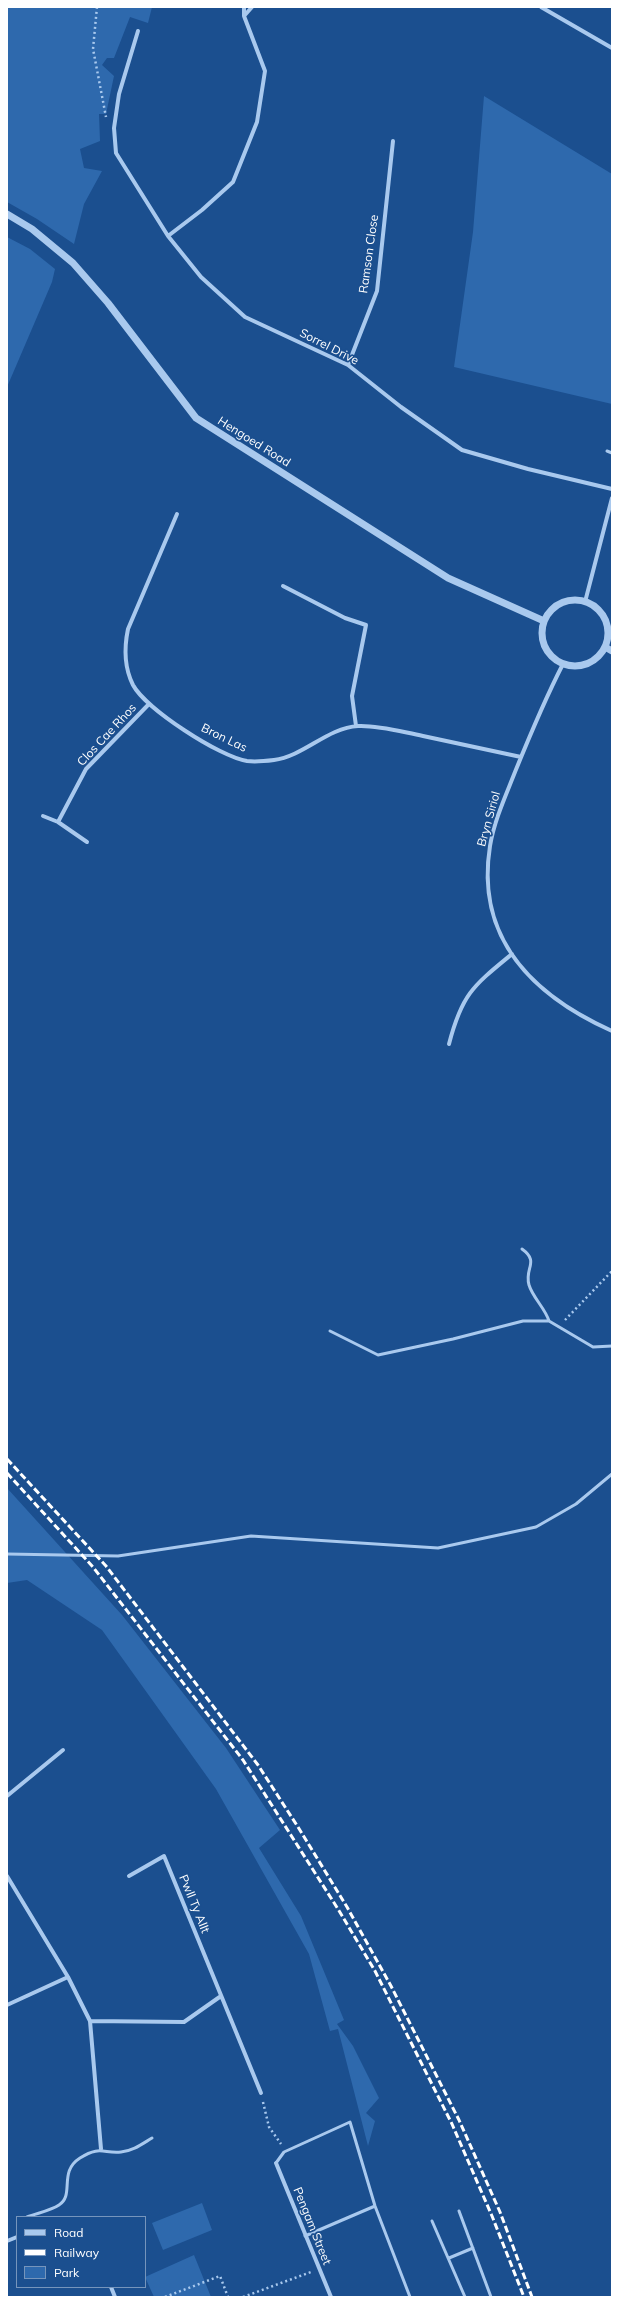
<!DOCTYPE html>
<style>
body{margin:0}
#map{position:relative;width:619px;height:2304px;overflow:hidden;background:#1b4f8f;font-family:Mulish,sans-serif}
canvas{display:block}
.frame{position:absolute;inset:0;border:8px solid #fff;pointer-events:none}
.legend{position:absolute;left:16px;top:2216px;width:130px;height:72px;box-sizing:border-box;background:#1b4f8f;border:1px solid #7695bc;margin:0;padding:5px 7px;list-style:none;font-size:12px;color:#fff}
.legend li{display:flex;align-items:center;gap:8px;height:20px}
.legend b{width:20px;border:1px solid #7695bc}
</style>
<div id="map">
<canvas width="619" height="2304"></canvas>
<div class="frame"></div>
<ul class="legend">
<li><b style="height:5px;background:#a9c9ee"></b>Road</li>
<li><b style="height:5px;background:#fff"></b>Railway</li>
<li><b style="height:11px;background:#2e69ad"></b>Park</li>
</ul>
</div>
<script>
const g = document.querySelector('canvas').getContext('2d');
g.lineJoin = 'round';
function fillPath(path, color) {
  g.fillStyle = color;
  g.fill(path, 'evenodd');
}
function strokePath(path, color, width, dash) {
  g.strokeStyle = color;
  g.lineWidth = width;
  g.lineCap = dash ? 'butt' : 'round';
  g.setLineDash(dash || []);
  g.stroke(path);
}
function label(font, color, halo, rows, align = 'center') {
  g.font = font + ' Mulish,sans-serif';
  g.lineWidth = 3.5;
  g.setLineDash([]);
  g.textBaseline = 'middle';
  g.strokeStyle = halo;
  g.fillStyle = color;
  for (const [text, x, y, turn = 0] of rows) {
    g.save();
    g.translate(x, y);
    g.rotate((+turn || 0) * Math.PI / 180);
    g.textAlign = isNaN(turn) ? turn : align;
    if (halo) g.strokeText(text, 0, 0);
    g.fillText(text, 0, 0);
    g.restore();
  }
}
const green = new Path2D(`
 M7,7H152L148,23L130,17L114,58H107L102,65L114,76L106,114H99L100,141L80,149L84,168L102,171L84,204L74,244L37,219L7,202Z
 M484,96L612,174V404L454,367L473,232Z
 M7,237L30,249L55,269L52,282L7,387Z
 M7,1488L122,1615L226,1748L280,1830L259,1848L301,1916L344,2020L337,2024L353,2046L379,2098L366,2113L375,2121L368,2146L338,2029L330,2031L309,1954L216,1789L102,1630L27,1580L7,1583Z
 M202,2203L212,2230L163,2250L152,2223Z
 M194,2255L211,2297H154L145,2277Z`);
const path = new Path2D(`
 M97,7L93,49L106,117
 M565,1320L612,1271
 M263,2102L269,2127L281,2144
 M165,2297L220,2276L228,2297
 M243,2297L311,2272`);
const service = new Path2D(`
 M607,451L612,453
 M522,1249C540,1262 524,1268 529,1285C533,1298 545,1308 549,1321
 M330,1331L378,1355L453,1339L523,1321H549L593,1347L612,1346
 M7,1554L118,1556L251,1536L438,1548L536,1527L576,1504L612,1474
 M276,2163L284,2152L350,2122L375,2206L410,2297
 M459,2211L491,2297
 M27,2217C37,2213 50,2211 59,2205C75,2195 58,2172 80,2158C100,2145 104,2154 121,2152C133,2151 142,2144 152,2138
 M432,2221L465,2297
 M305,2236L375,2206
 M449,2258L473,2248`);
const minor = new Path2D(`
 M244,7V16
 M541,7L612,48
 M138,31L119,94L114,128L116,153L168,236L201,277L245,317L348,365L401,407L462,450L528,469L612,489
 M168,236L202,210L233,182L257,122L265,71L244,16L252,7
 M348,365L377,291L393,141
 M177,514L128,629C124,648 124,667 133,685C146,709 220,757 247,761C255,762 266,761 274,760C304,756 327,728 358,726C379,725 402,732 423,736C456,743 488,750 521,757
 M283,586L345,618L366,625L352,696L356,726
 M585,602L612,498
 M563,664C545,699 530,735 515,772C506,795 494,821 490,846C475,939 534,996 612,1031
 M43,816L58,822L87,842
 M58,822L86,769L148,705
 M449,1044C462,994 473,986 512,954
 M7,1796L63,1750
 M7,1876L68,1977
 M129,1876L164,1856L261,2093
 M7,2005L68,1977L90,2021L101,2149
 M90,2021L184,2022L221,1996
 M276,2163L331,2297
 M7,2241L17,2237
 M111,2287L115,2297`);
const tertiary = new Path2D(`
 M7,214L32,229L73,263L108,303L196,418L448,578L544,621
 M542 633a33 33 0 1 1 66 0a33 33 0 1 1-66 0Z
 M605,647L612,651`);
const rail = new Path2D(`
 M7,1459L106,1566L258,1765L298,1827L347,1907L391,1986L459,2120L500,2212L532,2297
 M7,1473L93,1567L243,1760L338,1909L375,1971L452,2124L492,2216L524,2297`);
const streetNames = [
 ["Ramson Close",369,254,-82],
 ["Sorrel Drive",329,347,27],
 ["Hengoed Road",254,442,32],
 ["Clos Cae Rhos",107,735,-47],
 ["Bron Las",224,738,26],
 ["Bryn Siriol",489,819,-74],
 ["Pwll Ty Allt",194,1904,68],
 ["Pengam Street",312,2226,68]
];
fillPath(green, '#2e69ad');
strokePath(path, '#a9c9ee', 2.5, [2, 3]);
strokePath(service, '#a9c9ee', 3);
strokePath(minor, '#a9c9ee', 4);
strokePath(tertiary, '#a9c9ee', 7);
strokePath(rail, '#fff', 3, [7, 3]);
label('12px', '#fff', '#1b4f8f', streetNames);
</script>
